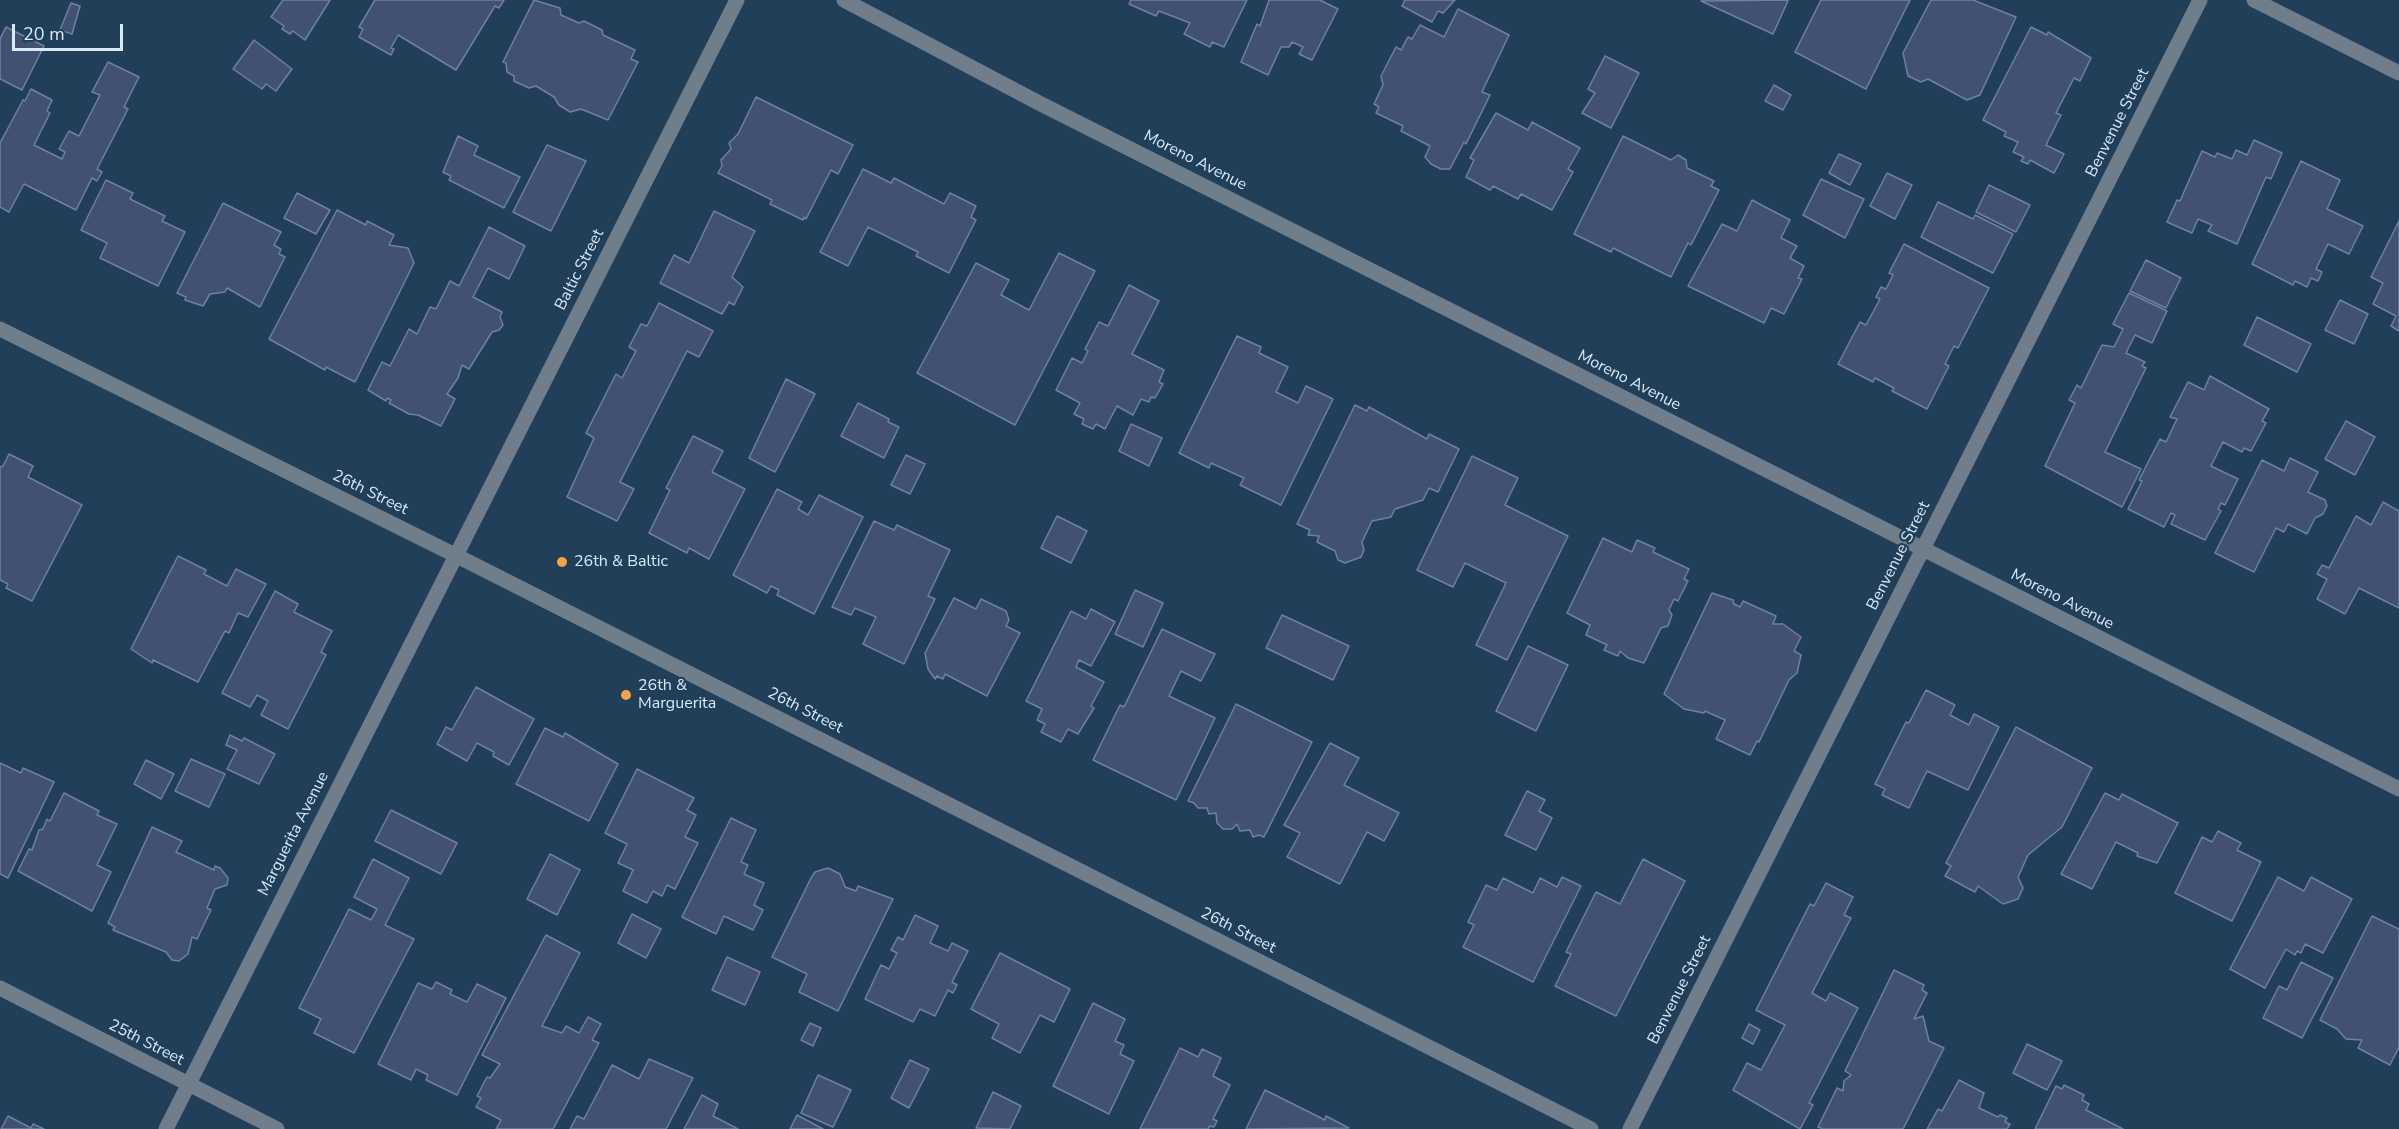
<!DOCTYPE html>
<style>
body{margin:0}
#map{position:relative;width:2399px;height:1129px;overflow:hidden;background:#213f58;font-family:"Nunito Sans",sans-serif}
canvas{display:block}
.scale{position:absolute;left:12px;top:24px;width:111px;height:27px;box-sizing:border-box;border:3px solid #d8e9f9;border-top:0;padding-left:8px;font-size:18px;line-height:21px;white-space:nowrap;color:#d8e9f9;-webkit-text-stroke:4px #213f58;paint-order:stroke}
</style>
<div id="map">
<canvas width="2399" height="1129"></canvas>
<div class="scale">20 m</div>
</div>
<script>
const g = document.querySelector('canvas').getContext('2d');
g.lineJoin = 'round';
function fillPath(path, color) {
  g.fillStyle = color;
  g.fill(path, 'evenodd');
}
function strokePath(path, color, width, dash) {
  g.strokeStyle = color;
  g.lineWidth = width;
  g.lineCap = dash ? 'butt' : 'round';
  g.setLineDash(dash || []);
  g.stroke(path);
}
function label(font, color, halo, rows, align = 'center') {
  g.font = font + ' "Nunito Sans",sans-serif';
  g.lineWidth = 4.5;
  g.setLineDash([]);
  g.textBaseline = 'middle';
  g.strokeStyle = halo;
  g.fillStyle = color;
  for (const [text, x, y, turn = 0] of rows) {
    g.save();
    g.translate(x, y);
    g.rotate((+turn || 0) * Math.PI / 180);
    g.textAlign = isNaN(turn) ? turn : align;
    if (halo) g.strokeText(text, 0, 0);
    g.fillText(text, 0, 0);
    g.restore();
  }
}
const building = new Path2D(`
 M283,0H330L305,40L293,31L290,34L282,29L284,26L271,17Z
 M375,0H504L499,8L495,6L456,70L398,35L391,48L394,49L391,55L359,37L363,29L359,27Z
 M534,0L560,8L561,15L579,23L584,21L602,30L603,35L635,50L631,59L638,62L608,120L581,109L570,112L559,105L554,97L536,86L529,88L514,81V76L507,72L506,63L503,62Z
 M1131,0H1247L1224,47L1212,42L1210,47L1184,34L1190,23L1159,11L1156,16L1129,4Z
 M1269,0H1320L1338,9L1312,60L1299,54L1303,47L1292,42L1289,47H1281L1268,75L1241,62L1257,24L1260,26Z
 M1405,0H1455L1443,13L1438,11L1432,22L1402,6Z
 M1786,0L1788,1L1773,34L1701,1Z
 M1821,0H1910L1866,89L1795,52Z
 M1931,0H1973L2016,17L1980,95L1967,100L1928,79L1921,82L1908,76L1903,53Z
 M71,3L80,6L72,34L60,30Z
 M1458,9L1509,35L1482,92L1490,95L1466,144L1464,142L1450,169H1441L1431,164L1425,157L1430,146L1401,131L1403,126L1376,113L1379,107L1374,104L1383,85L1381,76L1396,47L1401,50L1408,37L1412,39L1420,25L1444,37Z
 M6,27L44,46L22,90L0,79V39Z
 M2031,27L2047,35L2048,32L2091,58L2080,81L2074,78L2056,113L2061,115L2046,145L2064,154L2054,173L2030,160L2028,164L2021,161L2024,157L2013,152L2018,142L2004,136L2006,132L1983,120Z
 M254,40L292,69L276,91L266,84L262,89L233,69Z
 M1605,56L1639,73L1611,128L1582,113L1595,93L1588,89Z
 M108,62L139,77L124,107L128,109L97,169L102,172L97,181L92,178L76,210L24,184L9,212L0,207V143L23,100L25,101L31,89L52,100L47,111L50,113L34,145L62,159L65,152L59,149L69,131L79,136L100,95L92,92Z
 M1774,85L1791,95L1783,110L1765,101Z
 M756,97L853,145L838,174L831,170L806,219L804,217L803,220L770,204L772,200L718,173L722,166L721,160L731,149L729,143L738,134Z
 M1496,113L1528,130L1532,122L1580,148L1568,169L1573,172L1552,210L1521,194L1518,199L1493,186L1490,190L1466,177L1474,160L1470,158Z
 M458,136L478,146L474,155L520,177L504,208L449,180L451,176L443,172Z
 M1623,136L1671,160L1678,155L1686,160L1687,168L1714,181L1711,186L1719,190L1691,245L1688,243L1671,277L1613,248L1611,252L1574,234Z
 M2254,140L2282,153L2271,179L2266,177L2237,244L2208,231L2212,225L2198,219L2192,233L2167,222L2177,200L2180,201L2202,151L2215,157L2217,153L2232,159L2236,150L2247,155Z
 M547,145L586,161L551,231L513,212Z
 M1839,154L1861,164L1850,185L1829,173Z
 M2301,161L2340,180L2327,209L2363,226L2349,254L2328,244L2316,269L2322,272L2318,281L2311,278L2307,287L2295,281L2293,285L2252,264Z
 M863,169L891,183L894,178L944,204L950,193L976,206L971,217L976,220L949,273L916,256L918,252L868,227L848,266L820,252Z
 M1887,173L1912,185L1895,219L1870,206Z
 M1821,179L1864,199L1845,238L1803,215Z
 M106,180L133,193L130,199L165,216L162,221L185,232L158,286L100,258L107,243L81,230Z
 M1989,185L2030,205L2016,232L1976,212Z
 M297,193L330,210L316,234L284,218Z
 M1752,200L1790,220L1781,238L1797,246L1790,258L1804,266L1798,278L1802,279L1784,314L1771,308L1764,323L1688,286L1722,224L1737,231Z
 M1938,202L1973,219L1975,215L2013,234L1993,273L1921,237Z
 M223,203L281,232L274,245L281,249L279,254L285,257L260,307L227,288L225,292L210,294L203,306L185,300L186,297L177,293Z
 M337,210L366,225L367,221L394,235L389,245L408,248L414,263L355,382L326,367L325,370L269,339Z
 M714,211L755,231L732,277L743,287L734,305L729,302L722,314L660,283L674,255L689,263Z
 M2399,221V331L2391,326L2396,316L2373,304L2383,283L2371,277Z
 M489,227L525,246L509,279L488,268L473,297L502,312L500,317L503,325L499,330L492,332L469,369L462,365L458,378L447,394L455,399L441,426L418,415L409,414L389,403L391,400L387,398L386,401L368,390L382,362L390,366L409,329L417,334L430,307L436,309L450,281L459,286Z
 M1904,244L1989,288L1958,348L1954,346L1945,364L1949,366L1927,409L1892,391L1894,388L1875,378L1873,382L1838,364L1860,322L1866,325L1880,299L1876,297L1881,287L1886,289L1893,275L1889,273Z
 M1059,253L1095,271L1015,425L917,373L976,263L1009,280L1001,295L1029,310Z
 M2146,260L2181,278L2166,308L2130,291Z
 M1129,285L1159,301L1132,354L1164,370L1159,382L1163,384L1155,398L1151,397L1149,402L1141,399L1133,415L1117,406L1105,429L1096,424L1093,429L1082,424L1084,419L1074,414L1080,403L1056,390L1072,358L1082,363L1088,351L1085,349L1099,322L1108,326Z
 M2129,293L2167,311L2152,343L2135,335L2126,353L2145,362L2142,366L2146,368L2105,452L2141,469L2122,507L2045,466L2075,403L2069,400L2077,385L2081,388L2102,345L2114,347L2123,329L2113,324Z
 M2340,300L2368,314L2354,344L2325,330Z
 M659,303L713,331L699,357L687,351L620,482L634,489L617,521L567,497L594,438L586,433L616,374L622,378L636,351L629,347L641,324L647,326Z
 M2257,317L2311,344L2297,372L2244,345Z
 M1237,336L1261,347L1259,353L1288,367L1276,392L1298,403L1306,386L1333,399L1281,505L1240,485L1244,478L1211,463L1209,468L1179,453Z
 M2210,376L2269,409L2262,421L2266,423L2251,451L2244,448L2242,452L2223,442L2211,466L2238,479L2225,505L2221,503L2218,509L2221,511L2205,540L2171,524L2175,515L2171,513L2164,527L2128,509L2142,481L2139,480L2160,439L2166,442L2177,419L2170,417L2188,382L2204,390Z
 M786,379L815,394L775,472L749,458Z
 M858,403L889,419L888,422L899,427L884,458L841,436Z
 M1355,405L1367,411L1369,407L1427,439L1429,434L1459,449L1438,492L1429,488L1423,500L1395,509L1391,517L1372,521L1362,542L1364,550L1361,557L1345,563L1338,560L1335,551L1317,542L1319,536L1308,535L1310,530L1297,524Z
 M2346,421L2375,437L2355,475L2325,459Z
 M1131,424L1162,438L1149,466L1119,451Z
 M693,436L723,451L712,472L745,489L709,559L689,548L687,553L649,533L670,490L666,488Z
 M9,454L33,466L28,477L82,505L32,601L6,588L8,584L0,580V467L3,466Z
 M906,455L925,464L910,494L891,485Z
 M1472,456L1518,478L1505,505L1568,536L1507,660L1476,645L1506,583L1465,563L1453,587L1417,570Z
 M2290,458L2318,472L2308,492L2325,500L2327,506L2323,514L2315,518L2307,534L2288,524L2284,532L2276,528L2254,572L2215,553L2262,460L2284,471Z
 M777,489L802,502L798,509L808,515L819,495L863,517L814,614L777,595L779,590L771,586L767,593L733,575Z
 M2383,502L2399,511V608L2359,588L2345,614L2317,599L2327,579L2317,574L2322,565L2329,568L2356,516L2371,525Z
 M1057,516L1087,531L1071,563L1041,548Z
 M874,521L894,530L897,525L950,550L928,596L935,599L904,664L863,644L876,617L855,608L851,615L832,607Z
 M1603,538L1632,552L1637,540L1655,548L1653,552L1689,569L1684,579L1688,581L1678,601L1674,599L1669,610L1672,615L1668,626L1661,628L1644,663L1628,658L1620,651L1618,656L1604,650L1607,645L1586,635L1590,625L1567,613Z
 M178,556L206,570L204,574L227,586L236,569L266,584L248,617L238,613L229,633L225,631L198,682L153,660L152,663L131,649Z
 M1135,590L1163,603L1143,647L1115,634Z
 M275,591L298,604L294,612L332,631L321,652L326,655L288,729L261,715L268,701L257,695L250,707L222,693Z
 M1712,593L1733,600L1734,604L1740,607L1743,601L1776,616L1773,624H1783L1801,637L1794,651L1801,655L1797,673L1789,680L1759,742L1757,741L1750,755L1716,739L1725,720L1705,711L1704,713L1684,709L1664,694Z
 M954,598L976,609L981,599L1006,611L1009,620L1006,626L1020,633L987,696L945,674L943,679L937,676L935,679L928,669L925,653Z
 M1091,609L1115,622L1091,666L1079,660L1076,667L1104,682L1091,706L1094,708L1078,734L1068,729L1061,742L1041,732L1045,724L1037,720L1042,709L1026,701L1071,611L1086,619Z
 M1282,615L1349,646L1333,680L1266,648Z
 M1162,629L1215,654L1201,681L1181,671L1169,696L1215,718L1176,800L1093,760L1120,705L1124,707Z
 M1528,646L1568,665L1536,731L1496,711Z
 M476,687L534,719L509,765L493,756L494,752L477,743L467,761L437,744L446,727L452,730Z
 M1926,690L1955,705L1950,715L1969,725L1974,714L1999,727L1968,790L1927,771L1909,808L1882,795L1885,789L1875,784L1906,722L1909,723Z
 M1236,704L1312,742L1264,837L1259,835L1253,837L1250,830L1240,831L1237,824L1232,829H1223L1217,823L1216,813L1209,814L1207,808H1198L1194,803L1188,801Z
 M2016,727L2092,768L2062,827L2028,855L2018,877L2023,888L2018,899L2003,904L1978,886L1975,892L1945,876L1951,866L1946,863Z
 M545,728L563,737L565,733L618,764L589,821L516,784Z
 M230,735L242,741L244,738L275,754L259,784L227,769L237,750L226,745Z
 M1330,743L1359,758L1344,785L1399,813L1384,841L1367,832L1340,884L1287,857L1300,833L1284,825Z
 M191,759L225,774L209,807L175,791Z
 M146,760L174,774L161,799L134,784Z
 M0,763L21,773L23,768L54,782L8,878L0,874Z
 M637,769L694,798L687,810L696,815L685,837L698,843L675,889L667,885L662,896L653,891L647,903L623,891L633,870L618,863L627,844L605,833Z
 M1527,791L1545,800L1539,811L1552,818L1536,850L1505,835Z
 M64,793L99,811L97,815L117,824L97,865L111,872L92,911L18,871L29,849L32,850L39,830L43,829L47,819L50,821Z
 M2105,793L2119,800L2122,794L2178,823L2157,863L2137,856L2138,853L2116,842L2092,889L2061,874Z
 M391,810L457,843L441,874L375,841Z
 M731,818L756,830L741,862L748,865L744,874L764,883L754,905L763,910L753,930L724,916L716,934L682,917Z
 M152,827L182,841L176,852L214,870L215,866L220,868L228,878L227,885L215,889L207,908L211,910L197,939L192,937L188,954L179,961L172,960L166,952L113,930L115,927L108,923Z
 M2218,831L2241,843L2237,850L2261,862L2232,921L2175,893L2202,837L2212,842Z
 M550,854L580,870L557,915L527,899Z
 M373,859L409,878L385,925L414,939L354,1053L314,1033L321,1019L299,1008L349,909L371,920L377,909L354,897Z
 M1643,859L1685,881L1616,1016L1555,986L1571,954L1566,952L1596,892L1620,904Z
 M828,868L840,874L845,887L856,891L858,886L893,899L838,1011L799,992L807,974L772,957L811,878L815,872Z
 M1562,877L1581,886L1533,982L1463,947L1474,925L1468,922L1486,885L1497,890L1503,878L1533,893L1540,878L1557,887Z
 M2278,877L2304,891L2311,877L2352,899L2323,953L2305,944L2301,953L2297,951L2295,955L2286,949L2265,988L2230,969Z
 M1826,883L1853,897L1844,915L1851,918L1812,993L1826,1001L1830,993L1858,1008L1809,1103L1813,1105L1800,1129L1733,1090L1747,1063L1761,1070L1785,1025L1756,1010L1810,904L1814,906Z
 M632,914L661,929L646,958L618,943Z
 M915,915L938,926L930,943L948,951L952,943L968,951L952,982L957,985L953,993L948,990L935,1016L920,1009L913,1022L865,999L881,965L889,969L897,953L891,950L898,937L903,940Z
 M2372,916L2399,929V1047L2390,1065L2358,1048L2362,1040L2346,1039L2337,1029L2320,1020Z
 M546,935L580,953L542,1026L562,1033L566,1026L579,1033L588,1017L601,1024L592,1040L599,1043L553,1129H496L501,1120L476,1107L481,1098L477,1096L487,1077L490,1078L500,1064L482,1055Z
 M1000,953L1070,989L1054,1022L1040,1015L1020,1053L992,1038L999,1024L971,1009Z
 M727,957L760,972L745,1005L712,990Z
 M2301,962L2333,978L2302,1038L2263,1018L2279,986L2287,990Z
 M1894,970L1924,985L1922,990L1927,993L1914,1019L1923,1016L1929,1041L1944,1048L1903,1129H1823L1818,1127L1837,1088L1843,1091L1844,1081L1851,1075L1845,1071Z
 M436,982L452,990L450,994L467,1002L477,984L506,998L457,1095L426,1080L428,1075L416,1069L411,1080L378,1064L418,983L432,989Z
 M1093,1003L1125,1019L1115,1041L1124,1045L1120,1054L1134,1061L1109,1114L1053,1086Z
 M810,1023L821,1028L813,1046L801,1040Z
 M1749,1024L1760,1030L1753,1044L1742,1038Z
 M2027,1044L2062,1061L2047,1090L2013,1073Z
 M1180,1048L1198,1057L1202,1049L1221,1058L1213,1076L1230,1085L1213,1119L1217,1121L1214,1127L1210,1126L1208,1129H1140Z
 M649,1059L693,1078L666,1129H570L577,1116L584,1119L612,1065L639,1079Z
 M910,1060L929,1069L909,1108L891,1098Z
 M818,1075L851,1090L833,1127L801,1113Z
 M1959,1080L1984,1093L1979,1108L1998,1117L2000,1115L2007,1118L2005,1122L2010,1124L2007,1129H1927L1938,1109L1942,1111Z
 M2064,1085L2084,1095L2082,1100L2089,1104L2086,1110L2123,1129H2035L2056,1086L2062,1089Z
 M1265,1090L1325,1120L1326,1116L1349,1128L1246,1129Z
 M993,1092L1021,1106L1010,1129L976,1128Z
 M702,1095L718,1104L713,1116L738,1129H684Z
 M797,1115L823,1129H790Z
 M8,1116L31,1128L33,1124L44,1129H1Z`);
const minor = new Path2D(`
 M844,0L1039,103L2399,789
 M2254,0L2399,73
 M0,329L455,555L1591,1129
 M0,988L277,1129
 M166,1129L737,0
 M1630,1129L2200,0`);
const markers = [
 [562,562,6,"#f6a246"],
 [626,695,6,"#f6a246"]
];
const streetNames = [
 ["Benvenue Street",2118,123,-63],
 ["Moreno Avenue",1195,161,27],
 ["Baltic Street",580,270,-63],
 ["Moreno Avenue",1629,381,27],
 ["26th Street",370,493,26],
 ["Benvenue Street",1899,556,-63],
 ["Moreno Avenue",2062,600,27],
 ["26th Street",805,711,27],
 ["Marguerita Avenue",294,834,-63],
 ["26th Street",1238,931,27],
 ["Benvenue Street",1680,990,-63],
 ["25th Street",146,1043,27]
];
const poiNames = [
 ["26th & Baltic",574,562],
 ["26th &",638,686],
 ["Marguerita",638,704]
];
fillPath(building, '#425171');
strokePath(building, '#6f80a2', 1.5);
strokePath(minor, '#707e8b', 15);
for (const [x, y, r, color] of markers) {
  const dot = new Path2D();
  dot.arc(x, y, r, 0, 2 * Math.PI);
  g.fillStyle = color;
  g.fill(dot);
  strokePath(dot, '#213f58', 2);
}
label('16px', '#d8e9f9', '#213f58', streetNames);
label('16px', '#d8e9f9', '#213f58', poiNames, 'left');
</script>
